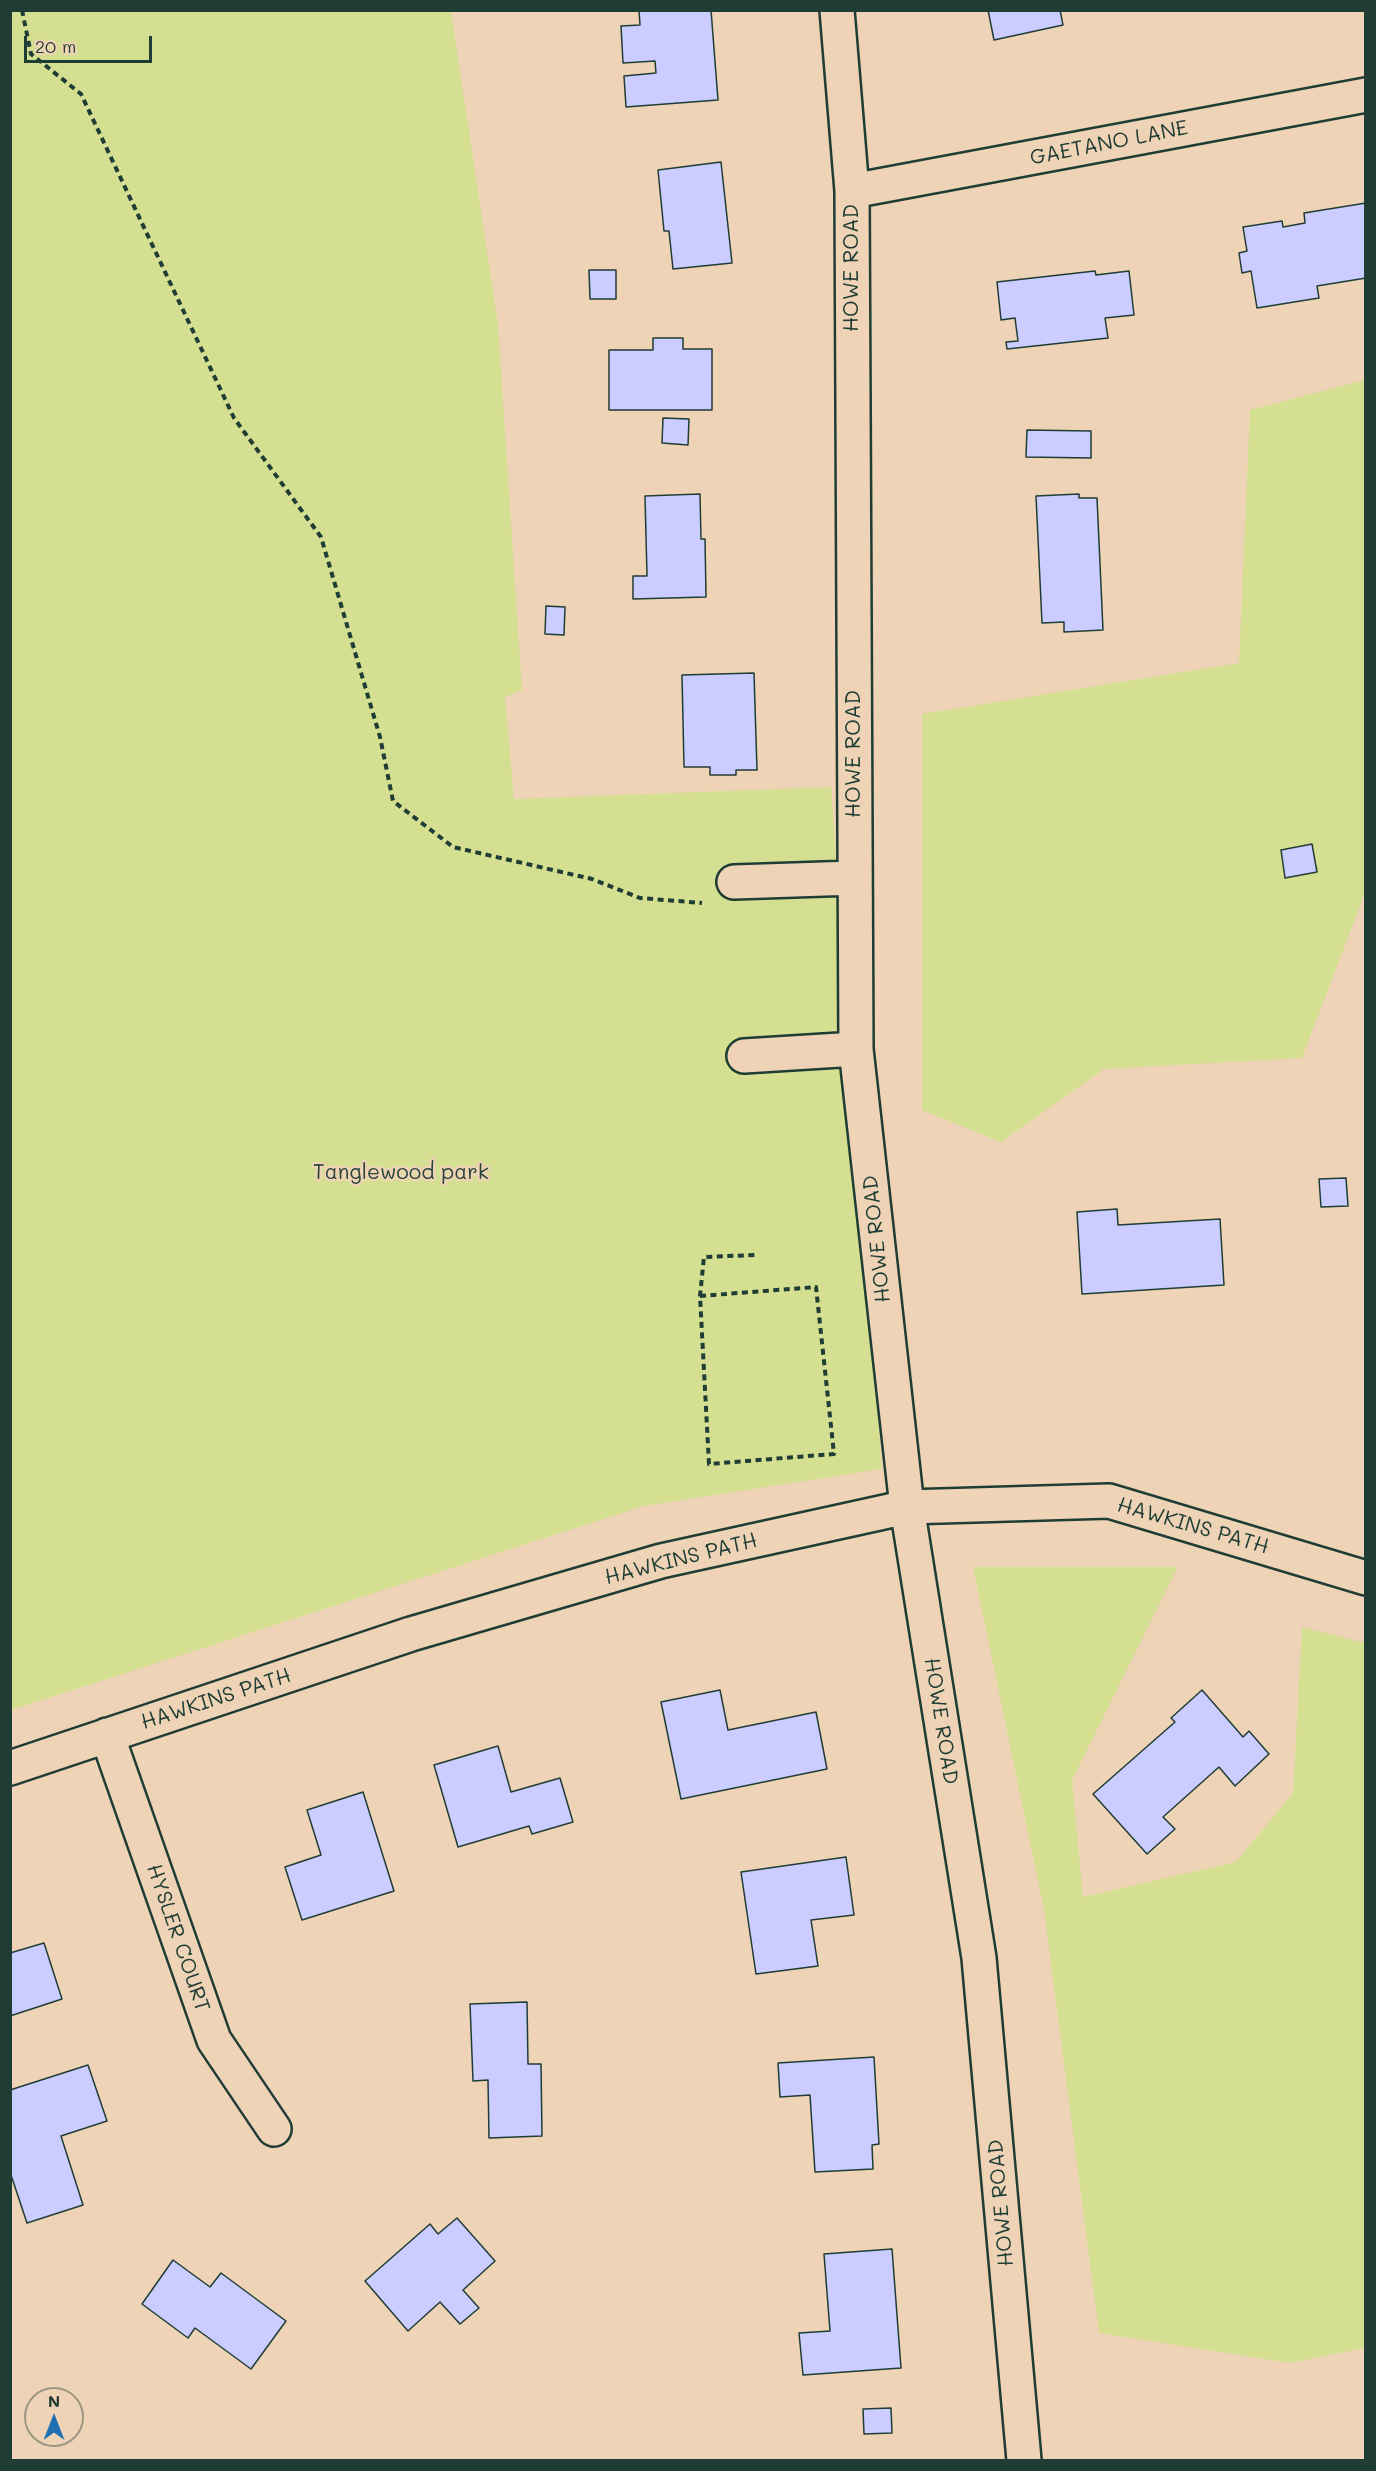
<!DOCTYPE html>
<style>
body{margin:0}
#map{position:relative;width:1376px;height:2471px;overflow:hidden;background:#efd3b6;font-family:Mali,sans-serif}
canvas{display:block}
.frame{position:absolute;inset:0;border:12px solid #1f3d34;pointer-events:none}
.north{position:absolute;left:24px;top:2387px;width:60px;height:60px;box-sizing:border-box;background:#efd3b6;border:2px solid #9c9782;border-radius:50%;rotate:0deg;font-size:16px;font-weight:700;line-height:24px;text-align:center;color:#1f3d34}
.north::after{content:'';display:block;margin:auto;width:21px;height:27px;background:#1f6fb2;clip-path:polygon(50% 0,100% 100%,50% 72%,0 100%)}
.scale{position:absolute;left:24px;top:36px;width:128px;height:27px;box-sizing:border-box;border:3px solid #1f3d34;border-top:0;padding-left:8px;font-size:18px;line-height:21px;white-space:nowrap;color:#1f3d34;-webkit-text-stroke:4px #efd3b6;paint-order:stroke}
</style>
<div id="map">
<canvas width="1376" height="2471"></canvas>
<div class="frame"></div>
<div class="north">N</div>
<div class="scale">20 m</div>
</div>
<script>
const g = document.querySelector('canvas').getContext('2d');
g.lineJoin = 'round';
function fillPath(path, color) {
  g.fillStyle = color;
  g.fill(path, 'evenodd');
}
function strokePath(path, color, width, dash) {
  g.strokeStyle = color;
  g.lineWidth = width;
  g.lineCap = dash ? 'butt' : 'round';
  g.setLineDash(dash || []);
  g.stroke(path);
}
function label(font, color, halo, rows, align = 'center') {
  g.font = font + ' Mali,sans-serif';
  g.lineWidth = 4.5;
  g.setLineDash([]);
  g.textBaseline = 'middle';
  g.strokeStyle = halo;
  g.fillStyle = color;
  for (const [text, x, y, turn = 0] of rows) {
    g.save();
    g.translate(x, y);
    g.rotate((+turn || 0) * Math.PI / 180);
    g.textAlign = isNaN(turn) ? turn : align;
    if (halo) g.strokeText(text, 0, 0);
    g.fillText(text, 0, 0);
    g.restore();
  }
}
const green = new Path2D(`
 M10,11H451L498,325L522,690L505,697L514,799L831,787L882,1469L644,1506L11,1710Z
 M1365,380V893L1302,1058L1104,1069L1001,1142L922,1110V714L1239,663L1250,410Z
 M973,1567H1178L1072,1780L1083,1897L1236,1862L1293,1793L1302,1627L1365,1643V2348L1290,2363L1099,2333L1044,1910Z`);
const building = new Path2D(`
 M639,10H711L718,100L626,107L624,76L656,73L655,61L623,63L621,26L640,25Z
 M988,10H1060L1063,25L994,40Z
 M721,162L732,263L673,269L669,231H664L658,170Z
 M1366,203V278L1317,286L1319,298L1257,308L1251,271L1242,273L1239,253L1247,251L1243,227L1282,221L1283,227L1305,223L1304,213Z
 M589,270H616V299H590Z
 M1095,271L1096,275L1129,271L1134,315L1105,318L1108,338L1007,349L1006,342L1018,341L1015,318L1001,320L997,282Z
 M653,338H683V349H712V410H609V350H653Z
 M663,418L689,419L688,445L662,443Z
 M1027,430L1091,431V458L1026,457Z
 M700,494L701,539H705L706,597L633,599V576H647L645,496Z
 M1079,494V498H1097L1103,630L1064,632V622L1042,623L1036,496Z
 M546,606L565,607L564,635L545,634Z
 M754,673L757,770H736V775H710V767H684L682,675Z
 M1312,844L1317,872L1285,878L1281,850Z
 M1346,1178L1348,1206L1321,1207L1319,1179Z
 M1117,1209L1118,1225L1220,1219L1224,1285L1082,1294L1077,1212Z
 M720,1690L728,1730L816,1712L827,1769L681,1799L661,1702Z
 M1202,1690L1243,1737L1249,1731L1269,1754L1235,1786L1219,1767L1163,1817L1175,1829L1147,1854L1093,1794L1175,1722L1171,1718Z
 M498,1746L511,1792L560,1778L573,1822L532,1834L529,1826L458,1847L434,1765Z
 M363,1792L394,1891L302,1920L285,1867L321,1855L307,1810Z
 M846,1857L854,1915L811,1920L818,1966L756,1974L741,1872Z
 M44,1943L62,1999L10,2016V1953Z
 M527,2002L528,2064H541L542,2136L489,2138L488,2080L473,2081L470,2004Z
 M874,2057L879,2144L872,2145L873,2169L815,2172L810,2095L780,2097L778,2063Z
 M88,2065L107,2121L61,2136L83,2205L27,2223L10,2172V2090Z
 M457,2218L495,2261L463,2290L479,2308L460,2324L440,2302L408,2331L365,2281L430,2224L438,2234Z
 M892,2249L901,2368L803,2375L799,2333L830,2331L824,2254Z
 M173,2260L210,2287L221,2273L286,2321L251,2369L195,2328L188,2338L142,2304Z
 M891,2408L892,2433L864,2434L863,2409Z`);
const path = new Path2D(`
 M22,10L31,54L81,94L234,418L321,537L380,737L393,801L453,847L592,879L640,898L702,903
 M700,1296L816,1287L834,1454L709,1464L700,1296L704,1257L756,1255`);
const minor = new Path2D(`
 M837,10L852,191L856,1049L907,1507L979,1958L1024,2460
 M852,191L1366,95
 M734,882L854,878
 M744,1056L856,1049
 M107,1735L214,2040L274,2129
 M10,1768L411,1634L661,1561L907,1507L1109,1501L1366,1578`);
const streetNames = [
 ["GAETANO LANE",1109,143,-11],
 ["HOWE ROAD",852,268,-90],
 ["HOWE ROAD",854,754,-90],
 ["HOWE ROAD",877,1239,-96],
 ["HAWKINS PATH",1193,1526,16],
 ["HAWKINS PATH",681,1559,-14],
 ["HAWKINS PATH",216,1699,-18],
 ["HOWE ROAD",941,1721,81],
 ["HYSLER COURT",178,1938,71],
 ["HOWE ROAD",1001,2203,-95]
];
const parkNames = [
 ["Tanglewood park",401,1173]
];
fillPath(green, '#d4df92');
fillPath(building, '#cbccff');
strokePath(building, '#1f3d34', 1.5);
strokePath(minor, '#1f3d34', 38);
strokePath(path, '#1f3d34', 4, [6, 4.5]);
strokePath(minor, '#efd3b6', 33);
label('21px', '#1f3d34', '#efd3b6', streetNames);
label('21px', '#284539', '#efd3b6', parkNames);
</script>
